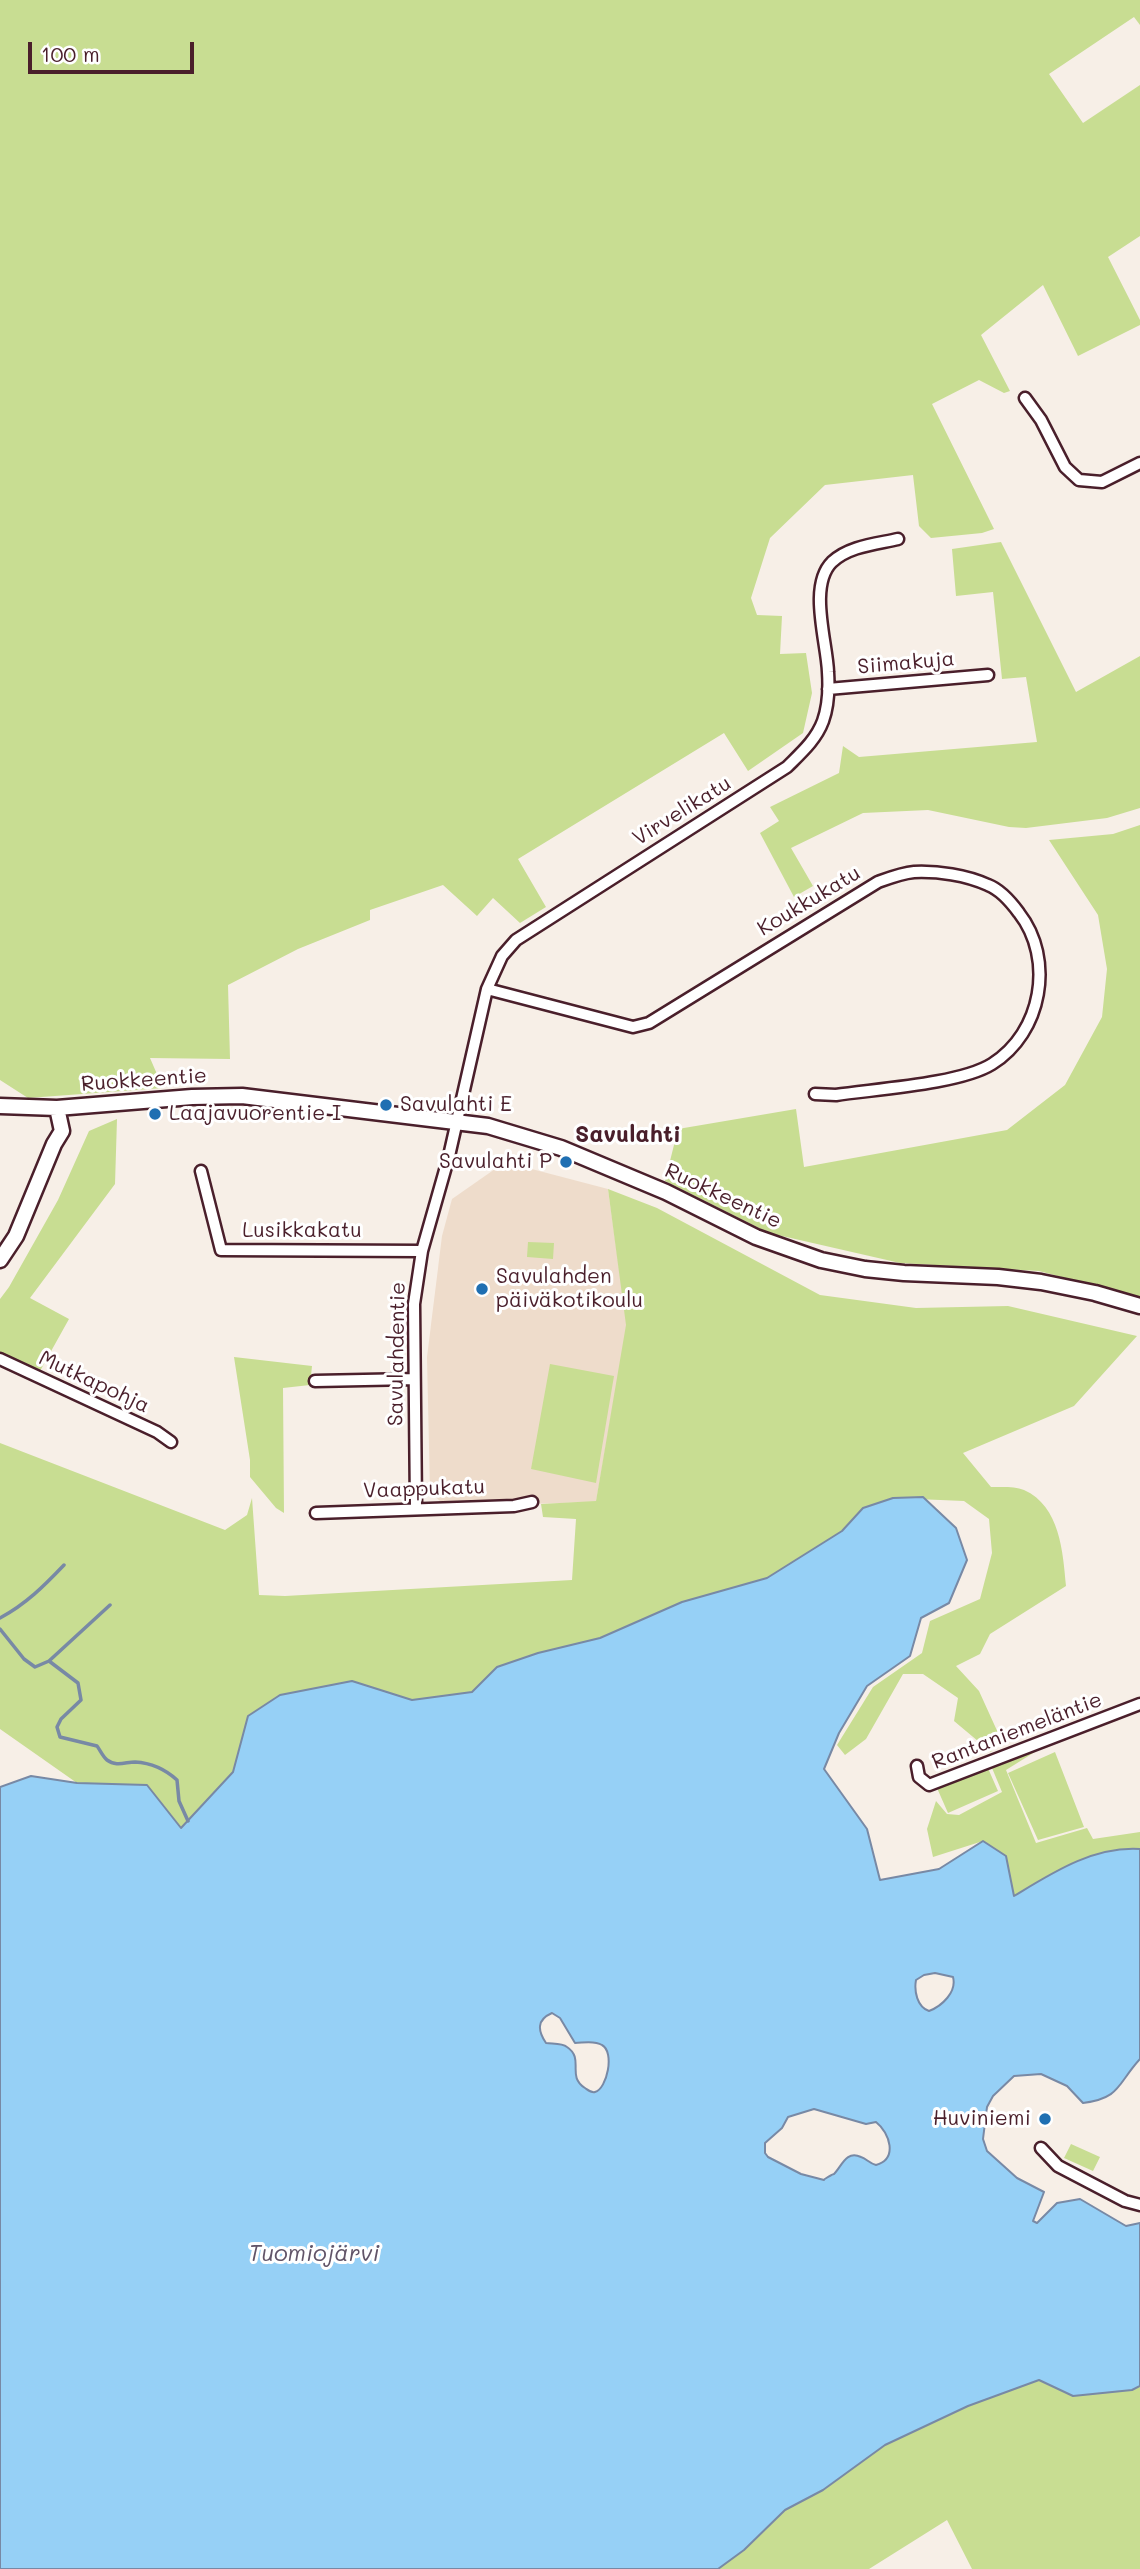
<!DOCTYPE html>
<meta charset="utf-8">
<style>
body{margin:0}
#map{position:relative;width:1140px;height:2569px;overflow:hidden;background:#f7efe7;font-family:Mali,sans-serif}
canvas{display:block}
.scale{position:absolute;left:28px;top:42px;width:166px;height:32px;box-sizing:border-box;border:4px solid #4a1f2b;border-top:0;padding-left:9px;font-size:21px;line-height:24px;white-space:nowrap;color:#4a1f2b;-webkit-text-stroke:5px #fff;paint-order:stroke}
</style>
<div id="map">
<canvas width="1140" height="2569"></canvas>
<div class="scale">100 m</div>
</div>
<script>
const g = document.querySelector('canvas').getContext('2d');
g.lineJoin = 'round';
function fillPath(path, color) {
  g.fillStyle = color;
  g.fill(path, 'evenodd');
}
function strokePath(path, color, width, dash) {
  g.strokeStyle = color;
  g.lineWidth = width;
  g.lineCap = dash ? 'butt' : 'round';
  g.setLineDash(dash || []);
  g.stroke(path);
}
function label(font, color, halo, rows, align = 'center') {
  g.font = font + ' Mali,sans-serif';
  g.lineWidth = 6;
  g.setLineDash([]);
  g.textBaseline = 'middle';
  g.strokeStyle = halo;
  g.fillStyle = color;
  for (const [text, x, y, turn = 0] of rows) {
    g.save();
    g.translate(x, y);
    g.rotate((+turn || 0) * Math.PI / 180);
    g.textAlign = isNaN(turn) ? turn : align;
    if (halo) g.strokeText(text, 0, 0);
    g.fillText(text, 0, 0);
    g.restore();
  }
}
const built = new Path2D(`
 M505,1162L608,1189L627,1325L596,1502L526,1504L440,1501L430,1492L427,1357L442,1236L452,1199Z`);
const green = new Path2D(`
 M0,0H1140V25L1134,17L1049,74L1083,123L1140,85V236L1108,257L1140,320V325L1078,356L1043,285L981,335L1010,391L1004,393L979,380L932,404L994,529L982,533L931,538L919,526L913,475L825,485L770,538L751,598L757,615L782,616L780,654L806,653L812,693L803,733L748,771L724,733L518,859L546,907L520,923L493,898L477,916L443,885L370,910V920L298,949L228,985L230,1059L150,1058L163,1088L28,1098L0,1080Z
 M1001,542L1076,692L1140,656V808L1107,818L1026,828L1009,827L928,810L863,813L791,848L813,886L794,897L760,833L779,821L770,807L839,773L843,746L859,757L1037,742L1026,677L1002,679L993,592L956,596L952,549Z
 M1140,825V1298L1039,1271L900,1263L769,1233L665,1181L678,1129L796,1109L804,1167L1007,1130L1065,1085L1102,1017L1107,969L1098,915L1049,840L1113,834Z
 M117,1119L115,1184L30,1298L69,1319L40,1371L0,1353V1299L9,1287L58,1200L89,1131Z
 M608,1189L657,1208L820,1295L916,1308L1008,1306L1137,1336L1074,1406L963,1453L991,1487C1001,1487 1015,1486 1024,1490C1060,1506 1063,1552 1066,1586L990,1634L980,1654L956,1666L979,1691L999,1735L991,1752L954,1721L958,1698L923,1674H903L866,1739L845,1755L837,1745L873,1687L922,1653L930,1621L980,1599L992,1553L989,1519L964,1501L893,1498L863,1508L842,1531L767,1578L682,1602L600,1638L538,1653L497,1667L472,1692L412,1700L352,1681L248,1716L233,1772L181,1829L147,1785L77,1783L0,1729V1443L225,1530L247,1515L252,1498L259,1595L285,1596L572,1580L576,1519L543,1517L541,1504L596,1501L626,1325Z
 M528,1242L554,1243L553,1259L527,1257Z
 M234,1357L312,1366L310,1385L283,1388L284,1513L276,1508L250,1477V1460Z
 M550,1364L614,1376L596,1483L531,1469Z
 M1046,1745L1006,1770L1036,1843L1087,1828L1093,1839L1140,1832V1925L1014,1896L1006,1856L983,1841L933,1857L927,1829L936,1801L947,1814L959,1815L1002,1792L992,1768L999,1761Z
 M1055,1752L1084,1827L1038,1840L1008,1773Z
 M987,1766L998,1791L948,1813L937,1788Z
 M1071,2144L1100,2157L1093,2171L1064,2158Z
 M1039,2380L1073,2396L1132,2390L1140,2386V2569H972L947,2520L869,2569H718L744,2550L785,2510L823,2490L885,2445L968,2406Z`);
const water = new Path2D(`
 M923,1497L956,1528L967,1560L949,1603L921,1618L910,1656L867,1686L839,1733L824,1769L867,1829L880,1880L939,1869L983,1841L1006,1856L1014,1896C1052,1873 1093,1846 1140,1849V2059C1117,2084 1121,2098 1083,2103L1067,2086L1041,2074L1014,2076L993,2096L987,2107L983,2139L987,2151L1017,2178L1044,2192L1033,2221L1037,2223L1057,2203L1080,2199L1126,2226L1140,2223V2386L1132,2390L1073,2396L1039,2380L968,2406L885,2445L823,2490L785,2510L744,2550L718,2569H0V1787L31,1776L77,1783L147,1785L181,1828L233,1772L248,1716L280,1695L352,1681L412,1700L472,1692L497,1667L538,1653L600,1638L682,1602L767,1578L842,1531L863,1508L893,1498ZM935,1973L953,1977C957,1992 942,2006 929,2011C917,2007 914,1991 916,1980L924,1975ZM552,2013L560,2018L575,2043C583,2043 594,2040 602,2045C615,2052 607,2089 595,2092C591,2093 588,2090 585,2088C566,2076 585,2059 567,2047C562,2043 553,2044 546,2043C538,2031 536,2020 552,2013ZM814,2109L866,2124L876,2122C890,2133 898,2159 876,2165C869,2163 867,2159 861,2157C846,2150 842,2166 834,2174C833,2174 824,2179 824,2180L801,2174L768,2157L765,2153V2143L782,2128L788,2117Z`);
const stream = new Path2D(`
 M0,1618C26,1604 44,1586 64,1565
 M0,1629L24,1659L35,1667L49,1661L78,1683L81,1700L61,1719L57,1727L60,1737L97,1746C100,1750 103,1757 107,1760C116,1767 126,1762 135,1762C152,1763 165,1769 177,1780L179,1801L188,1821
 M49,1661L110,1605`);
const street = new Path2D(`
 M1025,398L1041,420L1065,467L1079,480L1102,482L1140,463
 M828,689L988,675
 M487,989L633,1027L649,1023L878,882C889,878 902,873 914,872C938,871 966,875 988,885C1001,890 1011,902 1019,913C1055,959 1042,1033 992,1064C960,1084 876,1089 836,1095L815,1094
 M201,1171L221,1250L422,1251
 M0,1359L157,1432L171,1442
 M315,1381L413,1379
 M416,1508L414,1304L422,1251L449,1156L487,989L502,956L516,940L787,767C801,753 816,740 823,721C828,707 829,687 828,672C827,642 808,586 832,562C849,546 876,544 898,539
 M316,1513L514,1506L532,1502
 M917,1766L919,1777L929,1785L1140,1704
 M1041,2148L1058,2166L1125,2201L1140,2205`);
const secondary = new Path2D(`
 M0,1106L57,1108L192,1097L242,1096L488,1126L561,1148L666,1192L756,1237L821,1260L865,1269L904,1273L998,1277L1041,1282L1095,1293L1140,1306
 M0,1260L16,1236L54,1144L62,1131L57,1108`);
const markers = [
 [386,1105,7,"#1f6fb2"],
 [155,1114,7,"#1f6fb2"],
 [566,1162,7,"#1f6fb2"],
 [482,1289,7,"#1f6fb2"],
 [1045,2119,7,"#1f6fb2"]
];
const streetNames = [
 ["Siimakuja",906,663,-5],
 ["Virvelikatu",682,811,-32],
 ["Koukkukatu",809,901,-31],
 ["Ruokkeentie",144,1080,-4],
 ["Ruokkeentie",723,1196,25],
 ["Lusikkakatu",302,1231],
 ["Savulahdentie",397,1354,-89],
 ["Mutkapohja",94,1382,25],
 ["Vaappukatu",424,1489,-2],
 ["Rantaniemeläntie",1017,1731,-21]
];
const poiNames = [
 ["Savulahti E",400,1105],
 ["Laajavuorentie I",169,1114],
 ["Savulahti P",552,1162,"right"],
 ["Savulahden",496,1277],
 ["päiväkotikoulu",496,1301],
 ["Huviniemi",1031,2119,"right"]
];
const neighbourhoodNames = [
 ["Savulahti",628,1135]
];
const waterNames = [
 ["Tuomiojärvi",314,2254]
];
fillPath(built, '#eedccb');
fillPath(green, '#c8dd92');
fillPath(water, '#96d0f6');
strokePath(water, '#7889a5', 2);
strokePath(stream, '#7889a5', 3.5);
strokePath(street, '#4a1f2b', 15);
strokePath(secondary, '#4a1f2b', 19);
strokePath(street, '#fff', 10);
strokePath(secondary, '#fff', 14);
for (const [x, y, r, color] of markers) {
  const dot = new Path2D();
  dot.arc(x, y, r, 0, 2 * Math.PI);
  g.fillStyle = color;
  g.fill(dot);
  strokePath(dot, '#fff', 2.5);
}
label('21px', '#4a1f2b', '#fff', streetNames);
label('21px', '#4a1f2b', '#fff', poiNames, 'left');
label('bold 23px', '#4a1f2b', '#fff', neighbourhoodNames);
label('italic 23px', '#615468', '#fff', waterNames);
</script>
